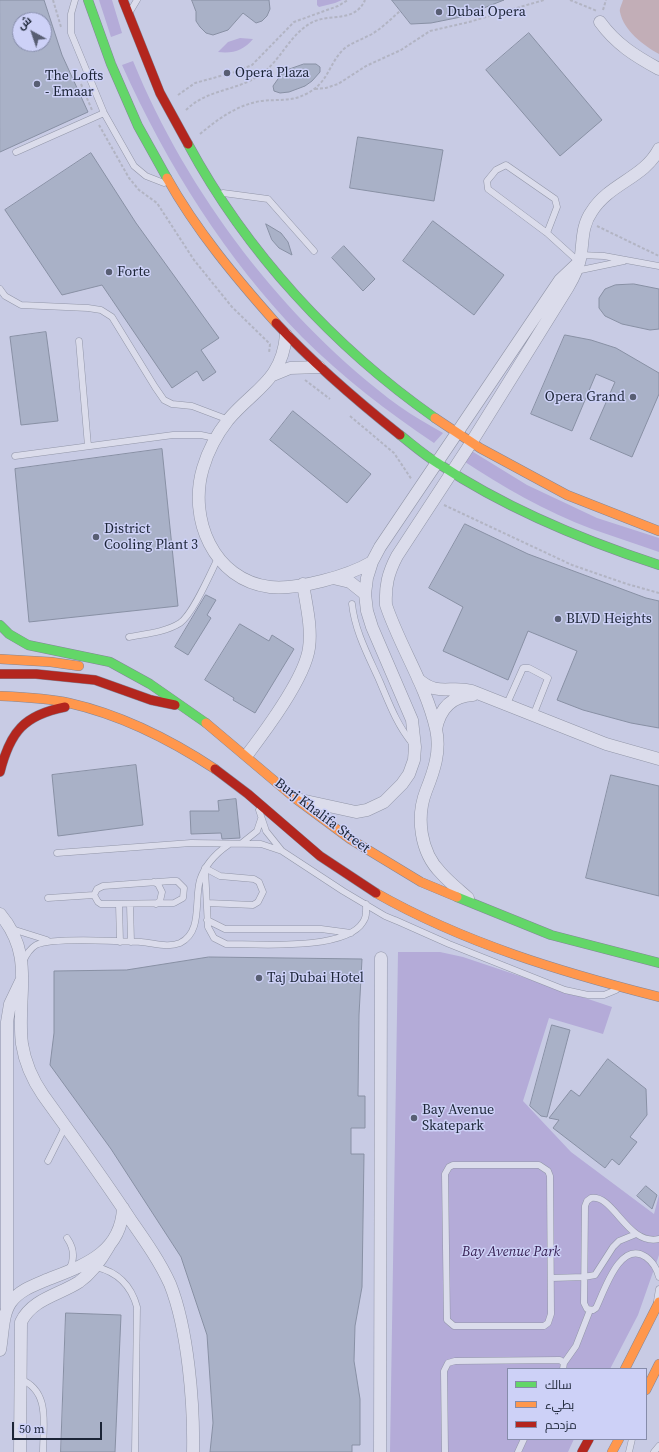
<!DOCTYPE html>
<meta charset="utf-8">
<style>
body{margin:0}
#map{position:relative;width:659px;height:1452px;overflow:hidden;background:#c8cbe4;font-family:"Source Serif 4",Cairo,serif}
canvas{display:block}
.legend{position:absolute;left:507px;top:1368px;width:140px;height:72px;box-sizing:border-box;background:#cdd1f7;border:1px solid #868caa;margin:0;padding:5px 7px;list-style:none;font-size:12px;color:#1b2436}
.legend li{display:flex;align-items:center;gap:8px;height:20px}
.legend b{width:20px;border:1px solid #868caa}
.north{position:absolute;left:12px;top:12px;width:40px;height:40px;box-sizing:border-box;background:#cdd1f7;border:1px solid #868caa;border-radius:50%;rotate:320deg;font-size:11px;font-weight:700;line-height:16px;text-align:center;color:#1b2436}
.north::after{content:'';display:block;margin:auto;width:14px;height:18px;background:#585e73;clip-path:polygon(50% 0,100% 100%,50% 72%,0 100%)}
.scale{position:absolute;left:12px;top:1422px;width:90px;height:18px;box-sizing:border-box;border:2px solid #1b2436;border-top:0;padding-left:5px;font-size:12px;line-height:14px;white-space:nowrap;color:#1b2436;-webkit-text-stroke:3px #cdd1f7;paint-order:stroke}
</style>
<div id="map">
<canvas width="659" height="1452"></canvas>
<ul class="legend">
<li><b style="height:5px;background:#63d668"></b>سالك</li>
<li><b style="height:5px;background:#ff974d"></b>بطيء</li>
<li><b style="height:5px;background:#b3261e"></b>مزدحم</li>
</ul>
<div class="north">ش</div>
<div class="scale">50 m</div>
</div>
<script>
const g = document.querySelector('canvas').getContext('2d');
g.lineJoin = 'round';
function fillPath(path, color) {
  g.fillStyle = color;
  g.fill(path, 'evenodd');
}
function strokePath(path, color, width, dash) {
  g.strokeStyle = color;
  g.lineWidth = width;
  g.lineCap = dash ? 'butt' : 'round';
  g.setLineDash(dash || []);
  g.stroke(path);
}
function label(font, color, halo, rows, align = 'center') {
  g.font = font + ' "Source Serif 4",serif';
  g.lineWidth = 3;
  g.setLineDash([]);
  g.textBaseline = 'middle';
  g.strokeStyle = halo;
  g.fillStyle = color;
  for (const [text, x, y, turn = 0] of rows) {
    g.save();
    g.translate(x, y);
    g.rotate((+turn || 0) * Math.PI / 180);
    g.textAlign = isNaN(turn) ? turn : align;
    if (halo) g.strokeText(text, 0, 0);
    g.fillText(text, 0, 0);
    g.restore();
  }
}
const green = new Path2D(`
 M99,0H112L122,33L111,37Z
 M317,0H342L335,3L319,7L317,5Z
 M240,38L253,39C244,50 233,54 218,52L228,42Z
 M133,61C187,193 284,321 399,406C413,416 428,424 443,433L434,443C388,412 342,377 302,337C226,259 167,165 122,65Z
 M470,450L527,485L597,518L659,538V552C637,544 614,537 592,529C546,512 503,487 462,460Z
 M398,952H440L463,957L612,1007L603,1034L549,1018L523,1101L571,1152L654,1214L659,1195V1255L638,1315L610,1369H508V1439H574L568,1452H390Z`);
const water = new Path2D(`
 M623,0H659V54C643,45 624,31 620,12C619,9 622,4 623,0Z`);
const building = new Path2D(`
 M0,0H44L62,55L88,112L0,152ZM20,20H44V44H20Z
 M192,0H269L270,9L267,16L262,21L256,23L243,13L228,30L213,35L206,33L200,27L196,21V12Z
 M392,0H504L461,17L431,23L411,24Z
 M529,33L602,120L560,156L486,70Z
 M304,64H316L320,67V72L312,81L305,86L289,92L280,93L274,91L273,86L280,76L287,70Z
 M358,137L443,150L434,201L350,188Z
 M91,153L136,223L219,338L201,350L216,372L203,381L197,371L172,388L102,285L62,295L5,210Z
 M433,221L504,275L474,315L403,261Z
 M266,224L281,233L288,242L292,255L279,248L272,240Z
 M344,246L375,279L363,291L332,258Z
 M634,284L659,289V329L650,330L622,324L605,316L599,308V298L605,289L615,285Z
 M46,332L58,421L21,425L10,337Z
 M565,335L591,340L616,348L659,373V394L632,457L590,439L615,382L596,374L572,431L531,414Z
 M293,411L371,474L347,503L270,440Z
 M162,449L178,606L29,622L15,469Z
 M465,524L528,554L646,598L659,601V728L631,723L583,710L557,700L577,651L528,631L508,680L443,651L463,607L429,588Z
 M206,595L216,600L207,615L211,618L188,655L175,647Z
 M240,624L269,641L272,635L294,649L255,713L233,700L234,698L205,680Z
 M136,765L143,825L58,836L52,775Z
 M611,775L659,786V896L586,878Z
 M236,799L240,838L222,839L221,833L191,834L190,811H219L218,801Z
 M209,957L362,959L359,1015L358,1096H365V1128H351V1154H364L362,1287L355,1326L354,1361L360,1399V1445H352V1452H210L213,1423L207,1335L181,1257L111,1149L50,1065L54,1033V971L126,970Z
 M552,1025L570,1030L547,1117L541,1116L530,1106Z
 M608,1059L646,1089L647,1115L630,1137L637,1142L619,1165L612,1159L605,1168L553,1128L559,1120L549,1118L571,1090L579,1096Z
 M646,1186L657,1195L652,1209L637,1196Z
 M66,1313L121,1315L115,1452H61Z`);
const path = new Path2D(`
 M53,0L61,27
 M570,0L597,11
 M603,10L606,0
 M81,84L92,110
 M315,89L326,88L338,84L366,66L401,50L430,31L469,22L544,0
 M178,95L195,83L235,72L252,65L294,22L338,6L348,0
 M186,110C207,89 237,91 260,75C282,60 290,32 315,21C333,14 355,22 365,0
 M99,125L129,178L139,190L157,203L194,260L232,307L270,344L269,353
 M200,134C218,119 237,105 261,101C277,99 291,102 306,94C330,82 328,63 345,48C353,42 363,39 372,34C382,28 391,19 400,11
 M597,226L659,256
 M305,380L330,399
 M350,416L394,453L412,480
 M444,505L572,565L627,584L659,593`);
const lane = new Path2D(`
 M75,0L71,14V33L104,113L134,166L146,176L164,183
 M131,10L137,0
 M16,152L104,113
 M223,193L268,199L314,251
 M547,233L557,207L555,199L506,165L496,170L487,181L488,189L547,233L579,262
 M580,255L604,256L659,266
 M576,271L624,261
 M0,289L5,296L21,305L88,308L101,310L112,317L155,387L164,400L172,404L192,406L229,420
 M79,341L88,446
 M15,456L173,435H201L215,438
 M352,604C355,632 369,657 380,682C389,703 397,725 412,743
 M129,637C145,634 166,632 180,623C193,614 210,574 218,558
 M506,706L523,668H529L548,678L533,716
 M259,810L266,831L282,851L343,891L385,916L397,921
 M242,843L257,831L261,819
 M57,853L191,843L261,844L282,851
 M205,868L220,876L254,879L259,882L263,892L258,902L253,905L207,903
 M205,869L208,927L214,938L226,944C257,944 346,951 363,922C367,917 366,911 366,904
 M171,881H177L184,888L183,898L174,903L101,904L98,902L94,895L97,889L103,886Z
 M154,882L158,884L162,892L160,901L156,904
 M48,898L94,895
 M119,904L120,942
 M130,904L131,942
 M207,920L225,929H321L351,933
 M395,920L449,944L565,990L588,995H604L616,990
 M12,929L47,940
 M23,962C26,955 29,949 36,945C50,937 121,941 141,942C154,943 168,948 180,943C203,932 194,900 200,880C205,865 215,854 228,845
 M48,1161L65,1127
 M453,1165H539L548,1171L550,1176L551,1314L548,1323L544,1326H454L447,1320L445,1174L449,1167Z
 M67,1238C74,1248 75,1259 69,1270
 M659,1239C627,1246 614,1194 591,1198L587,1201L585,1206L584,1303L587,1309L593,1310L596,1308C604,1292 620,1239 646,1257C653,1262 657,1269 659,1277
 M96,1267C118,1272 131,1285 137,1307L135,1452
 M551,1278L584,1277L595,1275L613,1247L619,1241L636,1234
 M657,1301L659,1289
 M564,1363L576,1346L590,1310
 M20,1379C51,1391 43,1425 43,1452
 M445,1452L444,1371L448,1363L455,1361L560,1360L564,1363L563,1369
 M518,1452L524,1439
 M629,1452L632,1439
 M654,1452L659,1446`);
const street = new Path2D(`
 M600,22C616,44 635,56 659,69
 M286,335C282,381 254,389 228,420C217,434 208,451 203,468C188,518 213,580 270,587C298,590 348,576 372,562
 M273,375L290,368L319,367
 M333,578L350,582L365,594
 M418,679C438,697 450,685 472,691L606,744L659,759
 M436,729C440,709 451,696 473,695
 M247,755C266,730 305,678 309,648C312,627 306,604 303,584
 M301,800L356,812L367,810L384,802L402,784L409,774L414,760L415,747L412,720L372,627L367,611L365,594L367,578L372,562L380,547L560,280L578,263
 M468,898C459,890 449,882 441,873C420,852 416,817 426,791C434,771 441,751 436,729C426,685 400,647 386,605C385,586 388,573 397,556L471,443L568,287C574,277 579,266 581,255C583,239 582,225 592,211C610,183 644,178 659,149
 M0,914C36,956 16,996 22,1044C25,1063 32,1079 43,1095C73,1137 104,1179 132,1222C146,1242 160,1262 170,1284C188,1329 194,1404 193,1452
 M7,1309V1022L10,1004L21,981
 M0,1350C3,1335 2,1314 11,1302C19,1291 32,1286 44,1281C81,1266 121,1255 123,1208
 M20,1452L21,1322C32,1299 59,1295 79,1282C92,1273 101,1260 109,1246
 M380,1452L381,958`);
const fast = new Path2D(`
 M88,0L111,64L138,126L167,178
 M188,144C247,253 334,347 435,418
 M400,435C413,445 425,456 439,464C507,509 582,540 659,565
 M0,625L9,634L28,645L110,662L150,684L206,723
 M457,897L551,935L659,963`);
const slow = new Path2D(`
 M167,178C196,230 236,278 276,323
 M435,418L480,448L567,495L659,531
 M0,659L51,662L79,666
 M0,696C23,697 47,698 69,703C122,715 171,740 215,769
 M206,723L296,799L350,839L421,882L457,897
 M376,893C464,943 561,972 659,997
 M625,1369L659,1302
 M646,1390L659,1364
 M612,1452L619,1439`);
const jam = new Path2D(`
 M123,0L160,93L188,144
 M276,323C314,364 356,400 400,435
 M0,674H36L95,680L151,700L175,705
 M215,769L248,794L320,856L376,893
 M0,772C10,732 24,715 65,707
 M582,1452L589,1439`);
const markers = [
 [439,12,4,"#585e73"],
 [227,73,4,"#585e73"],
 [37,84,4,"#585e73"],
 [109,272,4,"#585e73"],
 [633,397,4,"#585e73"],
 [96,537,4,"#585e73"],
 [558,619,4,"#585e73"],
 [259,978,4,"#585e73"],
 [414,1118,4,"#585e73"]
];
const poiNames = [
 ["Dubai Opera",447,12],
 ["Opera Plaza",235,73],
 ["The Lofts",45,76],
 ["- Emaar",45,92],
 ["Forte",117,272],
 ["Opera Grand",625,397,"right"],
 ["District",104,529],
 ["Cooling Plant 3",104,545],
 ["BLVD Heights",566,619],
 ["Taj Dubai Hotel",267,978],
 ["Bay Avenue",422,1110],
 ["Skatepark",422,1126]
];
const streetNames = [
 ["Burj Khalifa Street",322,816,37]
];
const parkNames = [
 ["Bay Avenue Park",511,1252]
];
fillPath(green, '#b4abd8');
fillPath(water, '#c2aeb7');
fillPath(building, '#a9b1c7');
strokePath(building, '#8890a4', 1);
strokePath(lane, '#9296a8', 7);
strokePath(street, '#9296a8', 13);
strokePath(fast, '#828698', 10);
strokePath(slow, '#828698', 10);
strokePath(jam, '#828698', 10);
strokePath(path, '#b2b4c3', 2, [3, 2]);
strokePath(lane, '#dbdceb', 6);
strokePath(street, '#dbdceb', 12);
strokePath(fast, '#63d668', 9);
strokePath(slow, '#ff974d', 9);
strokePath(jam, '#b3261e', 9);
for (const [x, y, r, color] of markers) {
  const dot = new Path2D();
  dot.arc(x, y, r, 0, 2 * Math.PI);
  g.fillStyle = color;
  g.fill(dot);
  strokePath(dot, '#cdd1f7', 1.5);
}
label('14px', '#1b2436', '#cdd1f7', poiNames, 'left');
label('14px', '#1b2436', '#cdd1f7', streetNames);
label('italic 14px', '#372154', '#cdd1f7', parkNames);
</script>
